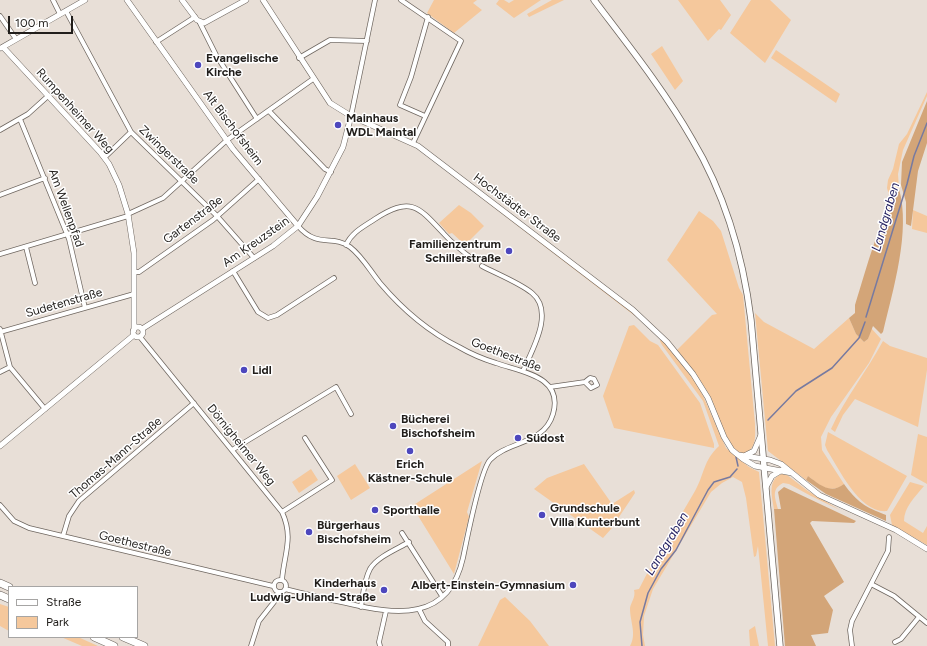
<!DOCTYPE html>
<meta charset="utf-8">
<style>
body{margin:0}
#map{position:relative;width:927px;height:646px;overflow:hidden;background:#e8dfd7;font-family:Figtree,sans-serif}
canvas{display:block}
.legend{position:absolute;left:8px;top:586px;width:130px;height:52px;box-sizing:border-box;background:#fff;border:1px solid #a6a5a4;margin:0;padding:5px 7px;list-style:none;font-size:12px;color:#211e1b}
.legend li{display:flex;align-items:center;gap:8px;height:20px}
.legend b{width:20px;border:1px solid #a6a5a4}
.scale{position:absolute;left:8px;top:16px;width:65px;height:18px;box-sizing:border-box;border:2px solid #211e1b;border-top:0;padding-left:5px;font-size:12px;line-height:14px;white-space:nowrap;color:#211e1b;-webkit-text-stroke:3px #fff;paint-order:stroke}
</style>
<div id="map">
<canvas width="927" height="646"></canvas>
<ul class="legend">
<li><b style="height:5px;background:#fff"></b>Straße</li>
<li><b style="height:11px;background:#f5c89c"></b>Park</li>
</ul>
<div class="scale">100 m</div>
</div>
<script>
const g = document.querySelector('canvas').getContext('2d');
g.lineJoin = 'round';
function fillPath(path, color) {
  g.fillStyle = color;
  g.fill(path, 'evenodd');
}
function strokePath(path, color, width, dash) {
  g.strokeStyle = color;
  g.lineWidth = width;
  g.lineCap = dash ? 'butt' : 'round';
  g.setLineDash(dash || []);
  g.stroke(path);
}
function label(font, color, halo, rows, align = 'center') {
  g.font = font + ' Figtree,sans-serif';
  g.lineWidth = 3;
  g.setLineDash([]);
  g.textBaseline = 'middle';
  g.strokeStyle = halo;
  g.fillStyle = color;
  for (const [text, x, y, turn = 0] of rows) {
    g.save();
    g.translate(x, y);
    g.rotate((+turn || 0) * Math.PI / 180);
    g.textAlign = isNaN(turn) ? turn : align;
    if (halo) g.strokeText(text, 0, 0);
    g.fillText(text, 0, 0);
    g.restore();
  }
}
const green = new Path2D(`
 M434,0H477L473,3L482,10L454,33L427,13Z
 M499,0H504L509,3L514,0H541L514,18L496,4Z
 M552,0H564L529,17L527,14Z
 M678,0H720L731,15L721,30L719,29L708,41Z
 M751,0H770L791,20L765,63L730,33Z
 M662,46L683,81L675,90L651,54Z
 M776,50L840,94L836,103L771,58Z
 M927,92V96L903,150L898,174L899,189L891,202L887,188L888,180L893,169L899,144L907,134Z
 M476,192L635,314V316L475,193Z
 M459,205L471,213L484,226L465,245L452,233L449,234L439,223Z
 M913,210L927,216V233L912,229Z
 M699,211L713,221L721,231L739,288L743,295L755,424C755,433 757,447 747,452C728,462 717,409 711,398C702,381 689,365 677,350L712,315L717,314L667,260Z
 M755,313L764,322L814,349L849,318L856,334L864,342L868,339L871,328L881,339L869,363L831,417L821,437L822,450L844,484C830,495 819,485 808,476L806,480L768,451Z
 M634,325L650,341L658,345L700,403L714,444V448L614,428L603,396L629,326Z
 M661,338L691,376L701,391L726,448L749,467L759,472L775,646H768L758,546L756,556L754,557L746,498L742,482L733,477L722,483L711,492L653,589L644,616L643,635L645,646H630C637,634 630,622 630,608C631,602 636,597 634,590L639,589C656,555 676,524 695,491C705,473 703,461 719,446L703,401L662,345L660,341Z
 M883,341L890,346L927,358V370L918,427L855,399L843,415L835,432L831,429C845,398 867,371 883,341Z
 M828,432L907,476L887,511C860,514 839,469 827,450L825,445Z
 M918,434L927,437V484L911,475Z
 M482,461L467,512L469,517L454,574L412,506Z
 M355,464L370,488L351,500L337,476Z
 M584,464L612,504L634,490L635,493L611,529L603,538L534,489L547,478Z
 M311,469L318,480L299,493L292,482Z
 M782,474L787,475L808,491L840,510L811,496L789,484L783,483C771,489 775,498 778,509H774C772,497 767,479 782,474Z
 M910,482L924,486C915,497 904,507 904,521L923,533L927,526V545L892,525L890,515Z
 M505,597L530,621L549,646H478L500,600Z
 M0,604L9,607V631L0,626Z
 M755,626L759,646H750L749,630Z
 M61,637H78L98,646H82Z`);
const forest = new Path2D(`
 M927,101V143L918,171L911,226L906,224V202L901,185L902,162Z
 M899,189C911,231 893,290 883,332L881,334L873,326L868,339L864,342L856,334L849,318L855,313V305C867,267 878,222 899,189Z
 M808,476C819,484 830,495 844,484C857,502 865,507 886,515V521L826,494L806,480Z
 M784,487L856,521L854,523L812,521L810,523L844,582L824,596L833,610L828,633L811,635L816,646H785L774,509H781L778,492Z`);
const stream = new Path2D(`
 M866,317L907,184L914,156L927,123
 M768,420L796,391L832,368L859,338L865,322
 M736,457L738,466
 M642,646L640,622L648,593L661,569L676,550L708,490L714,482L730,477L737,469`);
const minor = new Path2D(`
 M53,0L60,14
 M401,0L461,41L413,143
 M66,11L131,132L217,216L254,258
 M0,16L16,39
 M200,23L216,55L257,119
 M156,42L195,17
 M299,58L330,40L367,41
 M269,111L325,169L331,172
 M351,116L375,0
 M425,116L400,105L411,77L428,17
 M20,119L69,239L85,308
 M0,130L28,114L48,96
 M105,157L131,132
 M0,195L45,178
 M128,214L163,198L227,140L313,79
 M346,245C352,232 363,227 375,219C411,196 418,206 444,234C453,244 463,252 474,260
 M26,247L35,283
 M0,254L128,216
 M482,266C497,274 520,283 532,293C555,312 532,350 523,371
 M233,271L258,312L268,318L277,315L334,278
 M135,272H139L213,220L259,179
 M0,329L10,367L45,409
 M0,332L134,294
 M140,337L282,512C294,538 284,554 282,580
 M0,372L10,367
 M550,387L585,382L590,378L594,379L597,385L591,388L585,382
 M232,450L336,387L351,414
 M0,505L14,521L29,528L273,586
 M282,512L332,480L305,438
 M402,533L442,596
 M63,536L69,516L79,501L194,403
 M274 586a6 6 0 1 1 12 0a6 6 0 1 1-12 0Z
 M871,584L894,596L927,623
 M285,589C305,594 326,599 346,603C396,615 449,622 463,558C467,539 480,471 490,460C507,441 544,445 553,414C564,376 521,372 496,363C483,359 471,354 459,347C429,332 402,309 380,283C371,272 362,256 350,247C332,234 318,249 298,226
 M361,607C363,595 364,580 370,569C377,557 397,549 409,542
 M419,609L425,621L448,642V646
 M895,642L901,639L919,617
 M251,646L259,621L274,602L278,592
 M380,646L379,642L386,611
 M852,646L850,630L852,621L888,551L889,537`);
const tertiary = new Path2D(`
 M127,0L233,149L298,226
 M182,0L197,20L204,23L246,0
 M263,0L330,103L351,116L418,146L633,310L667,342L693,374L708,398L724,437L732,450L743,459L755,466L792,473
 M3,47L100,152L109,164L119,185L128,214L134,253V330
 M1,48L85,0
 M133 332a5 5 0 1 1 10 0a5 5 0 1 1-10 0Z
 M142,329L273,246L298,226L317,197L343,147L351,116
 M0,446L134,335
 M739,455L770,460L781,464L819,495L896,530L927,549
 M744,456L754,451L761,435
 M766,487L772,476L782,470`);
const secondary = new Path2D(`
 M594,0C628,45 664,90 692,139C725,194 743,256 751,320L780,646`);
const motorway = new Path2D(`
 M0,583L9,587
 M0,595L9,599
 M94,637L114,646
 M123,637L144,646`);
const markers = [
 [198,65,4,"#4d47bd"],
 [338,125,4,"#4d47bd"],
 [509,251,4,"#4d47bd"],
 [244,370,4,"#4d47bd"],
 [393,426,4,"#4d47bd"],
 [518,438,4,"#4d47bd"],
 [410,451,4,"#4d47bd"],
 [375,510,4,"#4d47bd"],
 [542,515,4,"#4d47bd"],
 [309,532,4,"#4d47bd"],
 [573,585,4,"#4d47bd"],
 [384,590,4,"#4d47bd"]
];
const poiNames = [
 ["Evangelische",206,58],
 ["Kirche",206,72],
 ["Mainhaus",346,118],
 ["WDL Maintal",346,132],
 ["Familienzentrum",501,244,"right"],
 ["Schillerstraße",501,258,"right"],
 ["Lidl",252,370],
 ["Bücherei",401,419],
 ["Bischofsheim",401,433],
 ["Südost",526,438],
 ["Erich",410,464,"center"],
 ["Kästner-Schule",410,478,"center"],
 ["Grundschule",550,508],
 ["Villa Kunterbunt",550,522],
 ["Sporthalle",383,510],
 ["Bürgerhaus",317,525],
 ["Bischofsheim",317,539],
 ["Kinderhaus",376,583,"right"],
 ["Ludwig-Uhland-Straße",376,597,"right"],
 ["Albert-Einstein-Gymnasium",565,585,"right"]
];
const streetNames = [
 ["Rumpenheimer Weg",75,111,48],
 ["Alt Bischofsheim",233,128,53],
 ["Zwingerstraße",169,155,44],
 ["Am Wellenpfad",66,208,70],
 ["Hochstädter Straße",517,208,37],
 ["Gartenstraße",193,220,-37],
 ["Am Kreuzstein",256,242,-35],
 ["Sudetenstraße",64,303,-16],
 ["Goethestraße",506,355,21],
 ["Dörnigheimer Weg",241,445,51],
 ["Thomas-Mann-Straße",116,458,-41],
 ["Goethestraße",135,544,14]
];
const waterNames = [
 ["Landgraben",886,217,-74],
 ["Landgraben",667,544,-59]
];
fillPath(green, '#f5c89c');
fillPath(forest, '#d3a578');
strokePath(stream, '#777aa0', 1.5);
strokePath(minor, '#6f6760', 5.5);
strokePath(tertiary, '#6f6760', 6);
strokePath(secondary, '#6f6760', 7);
strokePath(motorway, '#6f6760', 8);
strokePath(minor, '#fff', 4);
strokePath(tertiary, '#fff', 5);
strokePath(secondary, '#fff', 5.5);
strokePath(motorway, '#fff', 7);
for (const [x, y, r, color] of markers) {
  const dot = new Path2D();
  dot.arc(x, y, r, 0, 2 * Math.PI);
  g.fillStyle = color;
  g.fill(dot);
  strokePath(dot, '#fff', 1.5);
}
label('bold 12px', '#211e1b', '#fff', poiNames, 'left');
label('12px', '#211e1b', '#fff', streetNames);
label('italic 13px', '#221e5f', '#fff', waterNames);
</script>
